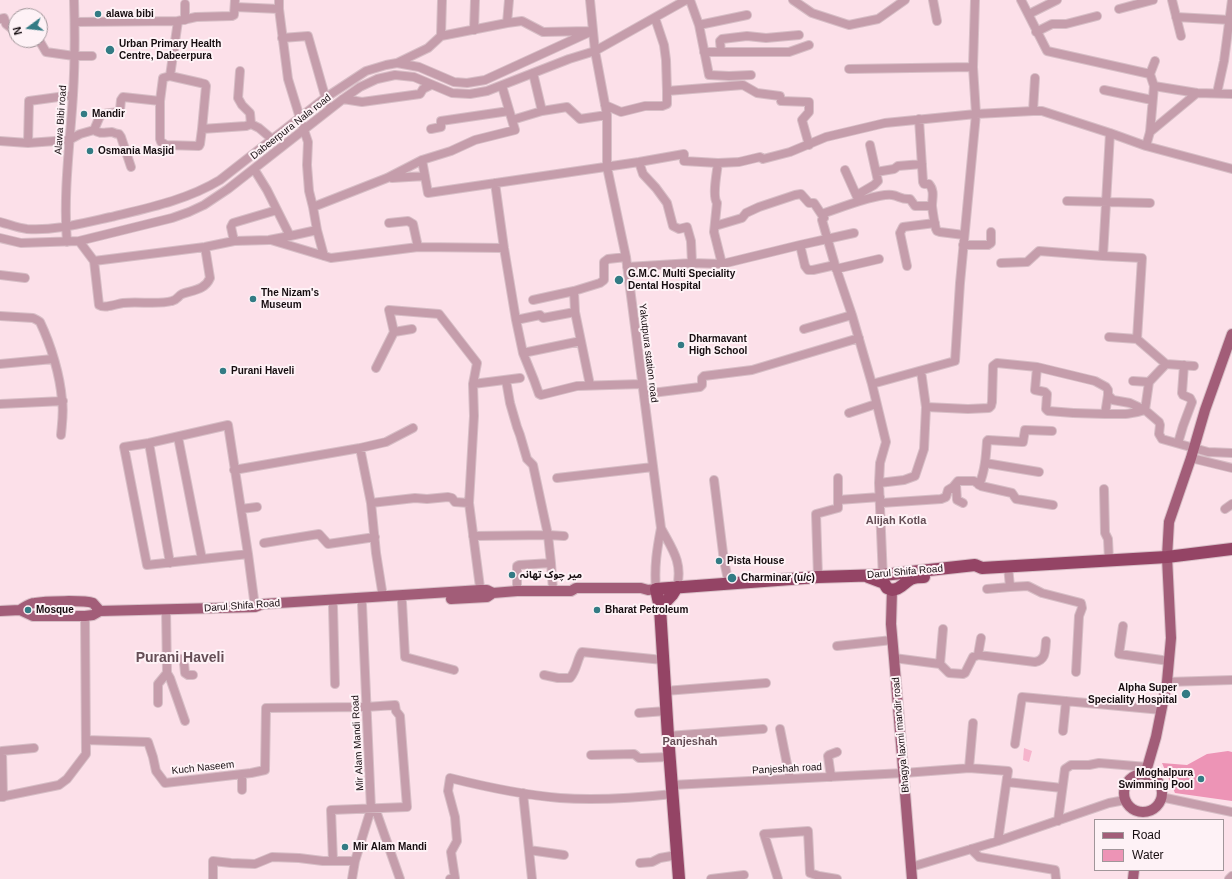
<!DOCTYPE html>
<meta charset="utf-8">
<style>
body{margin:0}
#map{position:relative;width:1232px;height:879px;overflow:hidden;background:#fce0e9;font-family:Arial,sans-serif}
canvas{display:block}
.legend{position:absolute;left:1094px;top:819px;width:130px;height:52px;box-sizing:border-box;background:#fef2f6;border:1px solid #a1969a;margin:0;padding:5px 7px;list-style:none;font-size:12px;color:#160d10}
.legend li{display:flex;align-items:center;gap:8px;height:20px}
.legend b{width:20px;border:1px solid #a1969a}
.north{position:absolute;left:8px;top:8px;width:40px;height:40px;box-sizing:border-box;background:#fef2f6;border:1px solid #a1969a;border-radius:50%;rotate:255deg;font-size:11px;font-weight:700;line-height:16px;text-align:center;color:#160d10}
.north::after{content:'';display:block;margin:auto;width:14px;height:18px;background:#337b84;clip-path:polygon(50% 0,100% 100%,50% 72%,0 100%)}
</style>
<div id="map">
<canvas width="1232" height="879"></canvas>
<ul class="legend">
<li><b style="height:5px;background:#a25d78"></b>Road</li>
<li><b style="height:11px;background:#ed94b6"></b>Water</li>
</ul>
<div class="north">N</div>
</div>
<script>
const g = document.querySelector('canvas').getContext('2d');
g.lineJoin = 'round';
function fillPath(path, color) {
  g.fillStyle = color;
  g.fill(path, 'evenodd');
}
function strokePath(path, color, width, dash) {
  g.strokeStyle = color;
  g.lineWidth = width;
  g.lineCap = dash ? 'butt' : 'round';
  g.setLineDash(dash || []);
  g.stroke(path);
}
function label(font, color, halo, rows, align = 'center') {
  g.font = font + ' Arial,"Noto Sans Arabic",sans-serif';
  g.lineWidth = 4;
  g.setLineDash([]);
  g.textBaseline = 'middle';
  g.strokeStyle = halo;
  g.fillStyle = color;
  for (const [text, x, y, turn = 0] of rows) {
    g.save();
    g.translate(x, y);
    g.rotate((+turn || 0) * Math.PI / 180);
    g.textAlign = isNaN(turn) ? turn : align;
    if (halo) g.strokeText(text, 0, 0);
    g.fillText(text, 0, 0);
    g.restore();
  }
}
const green = new Path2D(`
 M1024,748L1032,751L1029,762L1023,760Z`);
const water = new Path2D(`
 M1228,751L1232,752V801L1175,793L1162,763L1187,765L1207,754Z`);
const minor = new Path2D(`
 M235,0L234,15L232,16L196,17L178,21L170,76L163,78L160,101V139L161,142L166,145L199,146L200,144L202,129L246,126L251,124L259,128L272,139
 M279,0V9L288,79L300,118L308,142L307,165L309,191L313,207
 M590,0L595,51L607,115V167L626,257L661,528C672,549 683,562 677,587
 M690,0L699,25L709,75L729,76L751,75
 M793,0L812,13L849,25L878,19L905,0
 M933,0L937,21
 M1021,0L1047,51L1150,74L1154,86L1150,132L1146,146
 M1172,0L1181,36
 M235,7L279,9
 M1119,9L1153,0
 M1029,14L1057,0
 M1176,17L1230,20
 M655,18L664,45L666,60L667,91
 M0,19L4,18L6,24L16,32
 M185,20V4
 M75,22L178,21
 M507,23L509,0
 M699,25L747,15
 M474,30L475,0
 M1036,32L1052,24H1066L1097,16
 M441,36L442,0
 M282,38L308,36L327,103
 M39,40L46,52L74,56H92
 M704,52H789L809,45
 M721,52L720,41L722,39L747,36L766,38L799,35
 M397,63L428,48L441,36L507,23L522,21L543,32L589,31
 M849,69L973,67
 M240,71L238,98L242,105L250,113L251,124
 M533,73L542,111
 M1150,74L1155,61
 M170,76L201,83L205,84L206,86L202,129
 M1154,86L1197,93L1232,94
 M1104,90L1152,100
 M1217,93L1224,61L1232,0
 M343,99L362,102L420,94L423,89L431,85
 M605,105L621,112L645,106H662L667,104V91L743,85L757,93L780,96L781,101L809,102V112L802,120L809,145
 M1033,111L1035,78
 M919,119L923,182L924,184H929C935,191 932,198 932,206C933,214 934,221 936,229L937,231L940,232L964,235
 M512,120L542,111L567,107L580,119L607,115
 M431,129L441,127V121L509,111
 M94,130L100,116C106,111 114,115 120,110L121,100L123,97L160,101
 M1150,132L1197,93
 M0,141L28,143L69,140L80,134L94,130C100,135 105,132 112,132C114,133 118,134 119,134L121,137L131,167
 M28,143L29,101L73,95
 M422,160L428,193L639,162L684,154V161L718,163L739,162L760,157L763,159L790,152L826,137L885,123L976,114L1033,111H1042L1110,133L1146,146L1232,169
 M639,162L643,174L656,188L667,203L673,226L679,229L687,227L691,241L692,263
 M718,163C717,172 712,196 717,203L714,232L722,264
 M254,169L267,190L277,210
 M845,170L858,199
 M876,172L894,169L898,166L922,164
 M392,178L425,176
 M495,183L504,248L516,320L523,353L534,380L539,394L541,395L577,386L642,384
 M857,195L874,185L878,181L870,145
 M1067,201L1150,203
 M822,214C837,209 877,193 892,195C899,196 902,200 910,199L915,206H932
 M0,222C8,224 18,228 27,229C55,231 83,223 111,217C148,208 187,200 220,180L325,98L366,71L386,65L397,63L419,67L454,82L467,83L485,80L592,31
 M389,223L408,221L413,224L418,247
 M715,226L742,218L746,213L759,207L795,195L801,194L809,203H814L824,218L822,220L835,265L852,315L872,384L886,442L880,463L879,483L883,579
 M317,230L324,256
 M0,238L21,243L79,241L172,218L189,212L204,205L228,189L343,99L360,87L377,79L395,75L414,77L452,93L470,94L487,91L569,59L595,51L686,0
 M271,240L331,258L418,247L504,248
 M79,241L94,261
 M234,241L231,227L233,223L277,210L290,236
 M67,242C63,194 70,144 73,95C75,63 75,32 74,0
 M800,245L805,266L808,270H813L835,265
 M963,245H988L991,243V232
 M205,247L210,278C205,290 193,290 182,294C178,296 177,300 172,301C157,305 139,301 123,303C116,304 105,309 99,305L94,261L205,247L234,241L269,240L290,236L317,230L313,207L387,178L422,160L451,151L475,140L515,130L512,120L502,86
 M1103,256L1110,133
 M1001,263L1027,262L1039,251L1103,256L1142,258L1137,339L1166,364
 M907,266L900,233L903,227L935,223
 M627,267L692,263L722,264L800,245L854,233
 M836,269L879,259
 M0,275L25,278
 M574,291L575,312L590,385
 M533,300L574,291L600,283L604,280V262L608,259L626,257
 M0,316L33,318L37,320L40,322C51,345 60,375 62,400C64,411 62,423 61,435
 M516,320L540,315L543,318L575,312
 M804,329L852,315
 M394,332L412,329
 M1109,337L1137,339
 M523,353L581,341
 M0,364L53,359
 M1037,367L1035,390L1045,392L1047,394L1046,409L1048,411C1067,413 1086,414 1105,414C1120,414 1130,415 1145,410L1149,382L1166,364L1194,366
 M376,368L394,332L389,310L439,314L477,363L473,384L474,416L469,503L481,595
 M506,380L510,403L517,427L520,435L527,459L533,465L548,535L551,563L519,565L517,566V591
 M1133,381L1149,382
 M473,384L520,378
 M872,384L955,361L960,283L976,114L973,67L975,0
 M644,394L700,387L702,385V378L704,376L752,370L859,338
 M0,404L63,401
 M926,407L968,409L989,408L991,406L992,402L993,366L997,363L1037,367L1095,381L1106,387L1108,390V395L1113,400L1130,403L1145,410L1159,422L1160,425L1159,434L1162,439L1208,452L1232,453
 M849,413L876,404
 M1105,414L1108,395
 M178,437L202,559
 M149,443L170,563
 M1178,443L1183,426L1192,402L1190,398L1183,395L1182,393L1184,365
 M360,448L371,503L376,553L383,597
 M1191,458L1232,468
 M985,463L1039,472
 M234,470L360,448L386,442L413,428
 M557,478L653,467
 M714,480L724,561L729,584
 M879,483L904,480L915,476L924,449L926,407L921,371
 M956,485L957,500L963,503
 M979,485C985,471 986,456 987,441L988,440L1022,442H1023L1025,430L1052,431
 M1104,489L1105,533L1108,539L1109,560
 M838,500L880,497
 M371,503L415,498L427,499L448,497L452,498L455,502L469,503
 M881,503L941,499L946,497L948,490L953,487L958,481H974L981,486L1012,493L1016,499L1053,505
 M241,509L257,507
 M1225,509L1232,504
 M473,536L548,535L564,536
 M264,543L319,534L328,544L375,537
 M248,554L147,565L124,447L149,443L228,425L248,554L255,607
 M551,563L553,590
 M1008,566L1010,587L1028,586L1042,593L1081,603L1082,608L1079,616L1076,672
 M818,577L816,514L838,508V478
 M656,589C654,567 657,549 661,528
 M987,589L1010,587
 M402,602L405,657L454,670
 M333,606L335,684
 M166,609L167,673L170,678L185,721
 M1123,626L1119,654L1169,661
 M837,646L892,640
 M978,655L1035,662C1046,660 1045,651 1046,641
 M894,658L940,664L943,629
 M166,659H182L184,663L185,673L188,675H193
 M940,664L949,673L963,674L965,673L973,657L978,655L981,638
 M544,675L558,678H570C577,670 577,659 582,652L663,660
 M1167,682L1232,680
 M665,691L766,683
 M158,703V684L167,673
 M639,713L666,711
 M780,729L790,779
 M1063,731L1066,701
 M668,736L763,729
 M86,740L148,742L153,757L156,771L165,783L251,773L265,770L266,708L362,707H366L395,705L396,711L400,716L407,807L331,810L333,861
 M1015,744L1022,697L1162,710
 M591,755L634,754L639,758H642L669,757
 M969,768L973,723
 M831,777L828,756L829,755L837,752
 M1007,782L1062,788
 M672,785L904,773L957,769L969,768L1008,771L998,841
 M242,790V774
 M523,793L532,879
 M0,797L59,785L67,779L86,754L85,616
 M3,797L2,751L34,748
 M1161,797L1232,812
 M375,808L400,879
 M1058,821L1065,769L1071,765H1089L1099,763L1147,767
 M971,849L979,857L1055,870L1056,879
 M529,850L564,855
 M640,863L652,862L660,858L677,855
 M911,867L998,841L1109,803L1125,800
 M213,879V861L231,863L255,864L272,857L299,858L323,861H355
 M352,879L355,861L371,809L362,604
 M450,879L455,878L451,852L457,841L455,817L448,791L450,778C486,787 523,795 560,798C598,801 636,798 673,794
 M711,879L744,875
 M778,879L764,834L808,831L810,873L819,876L837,879
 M1229,879L1232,876`);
const major = new Path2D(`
 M892,590L891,624L894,658L912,879
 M451,599L487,597L493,593L517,591H571L576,588H641L648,590L656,589
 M20,610C25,607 29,603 35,603C44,601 85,600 93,603L100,611
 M0,611L20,610L33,616H85L93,615L100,611L255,607L263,604L481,590H487L493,593
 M1124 793a19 19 0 1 1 38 0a19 19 0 1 1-38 0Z
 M1145,775L1156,737L1167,682L1171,638L1167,557L1169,522L1191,458L1205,410L1232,334
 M1133,879L1134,870`);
const highway = new Path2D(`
 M868,577L884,583L887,588L892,590C902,589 903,583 911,579C915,577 920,577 924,577
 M660,608L672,595L677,587
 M679,879L668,736L660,608L656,589L818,577L883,575L975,565L982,568L1167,557L1232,549`);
const markers = [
 [98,14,4,"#337b84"],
 [110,50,5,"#337b84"],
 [84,114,4,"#337b84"],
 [90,151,4,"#337b84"],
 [619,280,5,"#337b84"],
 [253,299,4,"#337b84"],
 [681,345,4,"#337b84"],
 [223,371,4,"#337b84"],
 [719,561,4,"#337b84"],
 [512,575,4,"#337b84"],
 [732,578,5,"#337b84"],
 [28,610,4,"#337b84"],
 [597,610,4,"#337b84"],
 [1186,694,5,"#337b84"],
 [1201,779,4,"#337b84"],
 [345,847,4,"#337b84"]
];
const poiNames = [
 ["alawa bibi",106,14],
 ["Urban Primary Health",119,44],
 ["Centre, Dabeerpura",119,56],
 ["Mandir",92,114],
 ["Osmania Masjid",98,151],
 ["G.M.C. Multi Speciality",628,274],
 ["Dental Hospital",628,286],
 ["The Nizam's",261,293],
 ["Museum",261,305],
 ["Dharmavant",689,339],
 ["High School",689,351],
 ["Purani Haveli",231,371],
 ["Pista House",727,561],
 ["میر چوک تھانہ",520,575],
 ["Charminar (u/c)",741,578],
 ["Mosque",36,610],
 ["Bharat Petroleum",605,610],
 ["Alpha Super",1177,688,"right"],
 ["Speciality Hospital",1177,700,"right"],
 ["Moghalpura",1193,773,"right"],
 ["Swimming Pool",1193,785,"right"],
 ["Mir Alam Mandi",353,847]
];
const streetNames = [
 ["Alawa Bibi road",61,120,-86],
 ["Dabeerpura Nala road",291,127,-38],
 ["Yakutpura station road",648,353,83],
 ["Darul Shifa Road",905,572,-5],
 ["Darul Shifa Road",242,606,-4],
 ["Bhagya laxmi mandir road",901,735,-95],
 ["Mir Alam Mandi Road",358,743,-93],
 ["Kuch Naseem",203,768,-6],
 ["Panjeshah road",787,769,-3]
];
const neighbourhoodNames = [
 ["Alijah Kotla",896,521],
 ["Panjeshah",690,742]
];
const districtNames = [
 ["Purani Haveli",180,658]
];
fillPath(green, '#f6b4cc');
fillPath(water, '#ed94b6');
strokePath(minor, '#d7bec6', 10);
strokePath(major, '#d7bec6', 12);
strokePath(highway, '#d7bec6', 14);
strokePath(minor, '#c59dab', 8);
strokePath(major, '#a25d78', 10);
strokePath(highway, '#944465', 12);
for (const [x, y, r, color] of markers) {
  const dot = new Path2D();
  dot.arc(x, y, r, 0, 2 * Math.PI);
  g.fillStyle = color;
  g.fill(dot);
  strokePath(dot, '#fef2f6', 1.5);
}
label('bold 10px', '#160d10', '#fef2f6', poiNames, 'left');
label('10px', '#160d10', '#fef2f6', streetNames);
label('bold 11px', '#654e56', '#fef2f6', neighbourhoodNames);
label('bold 14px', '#654e56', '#fef2f6', districtNames);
</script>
